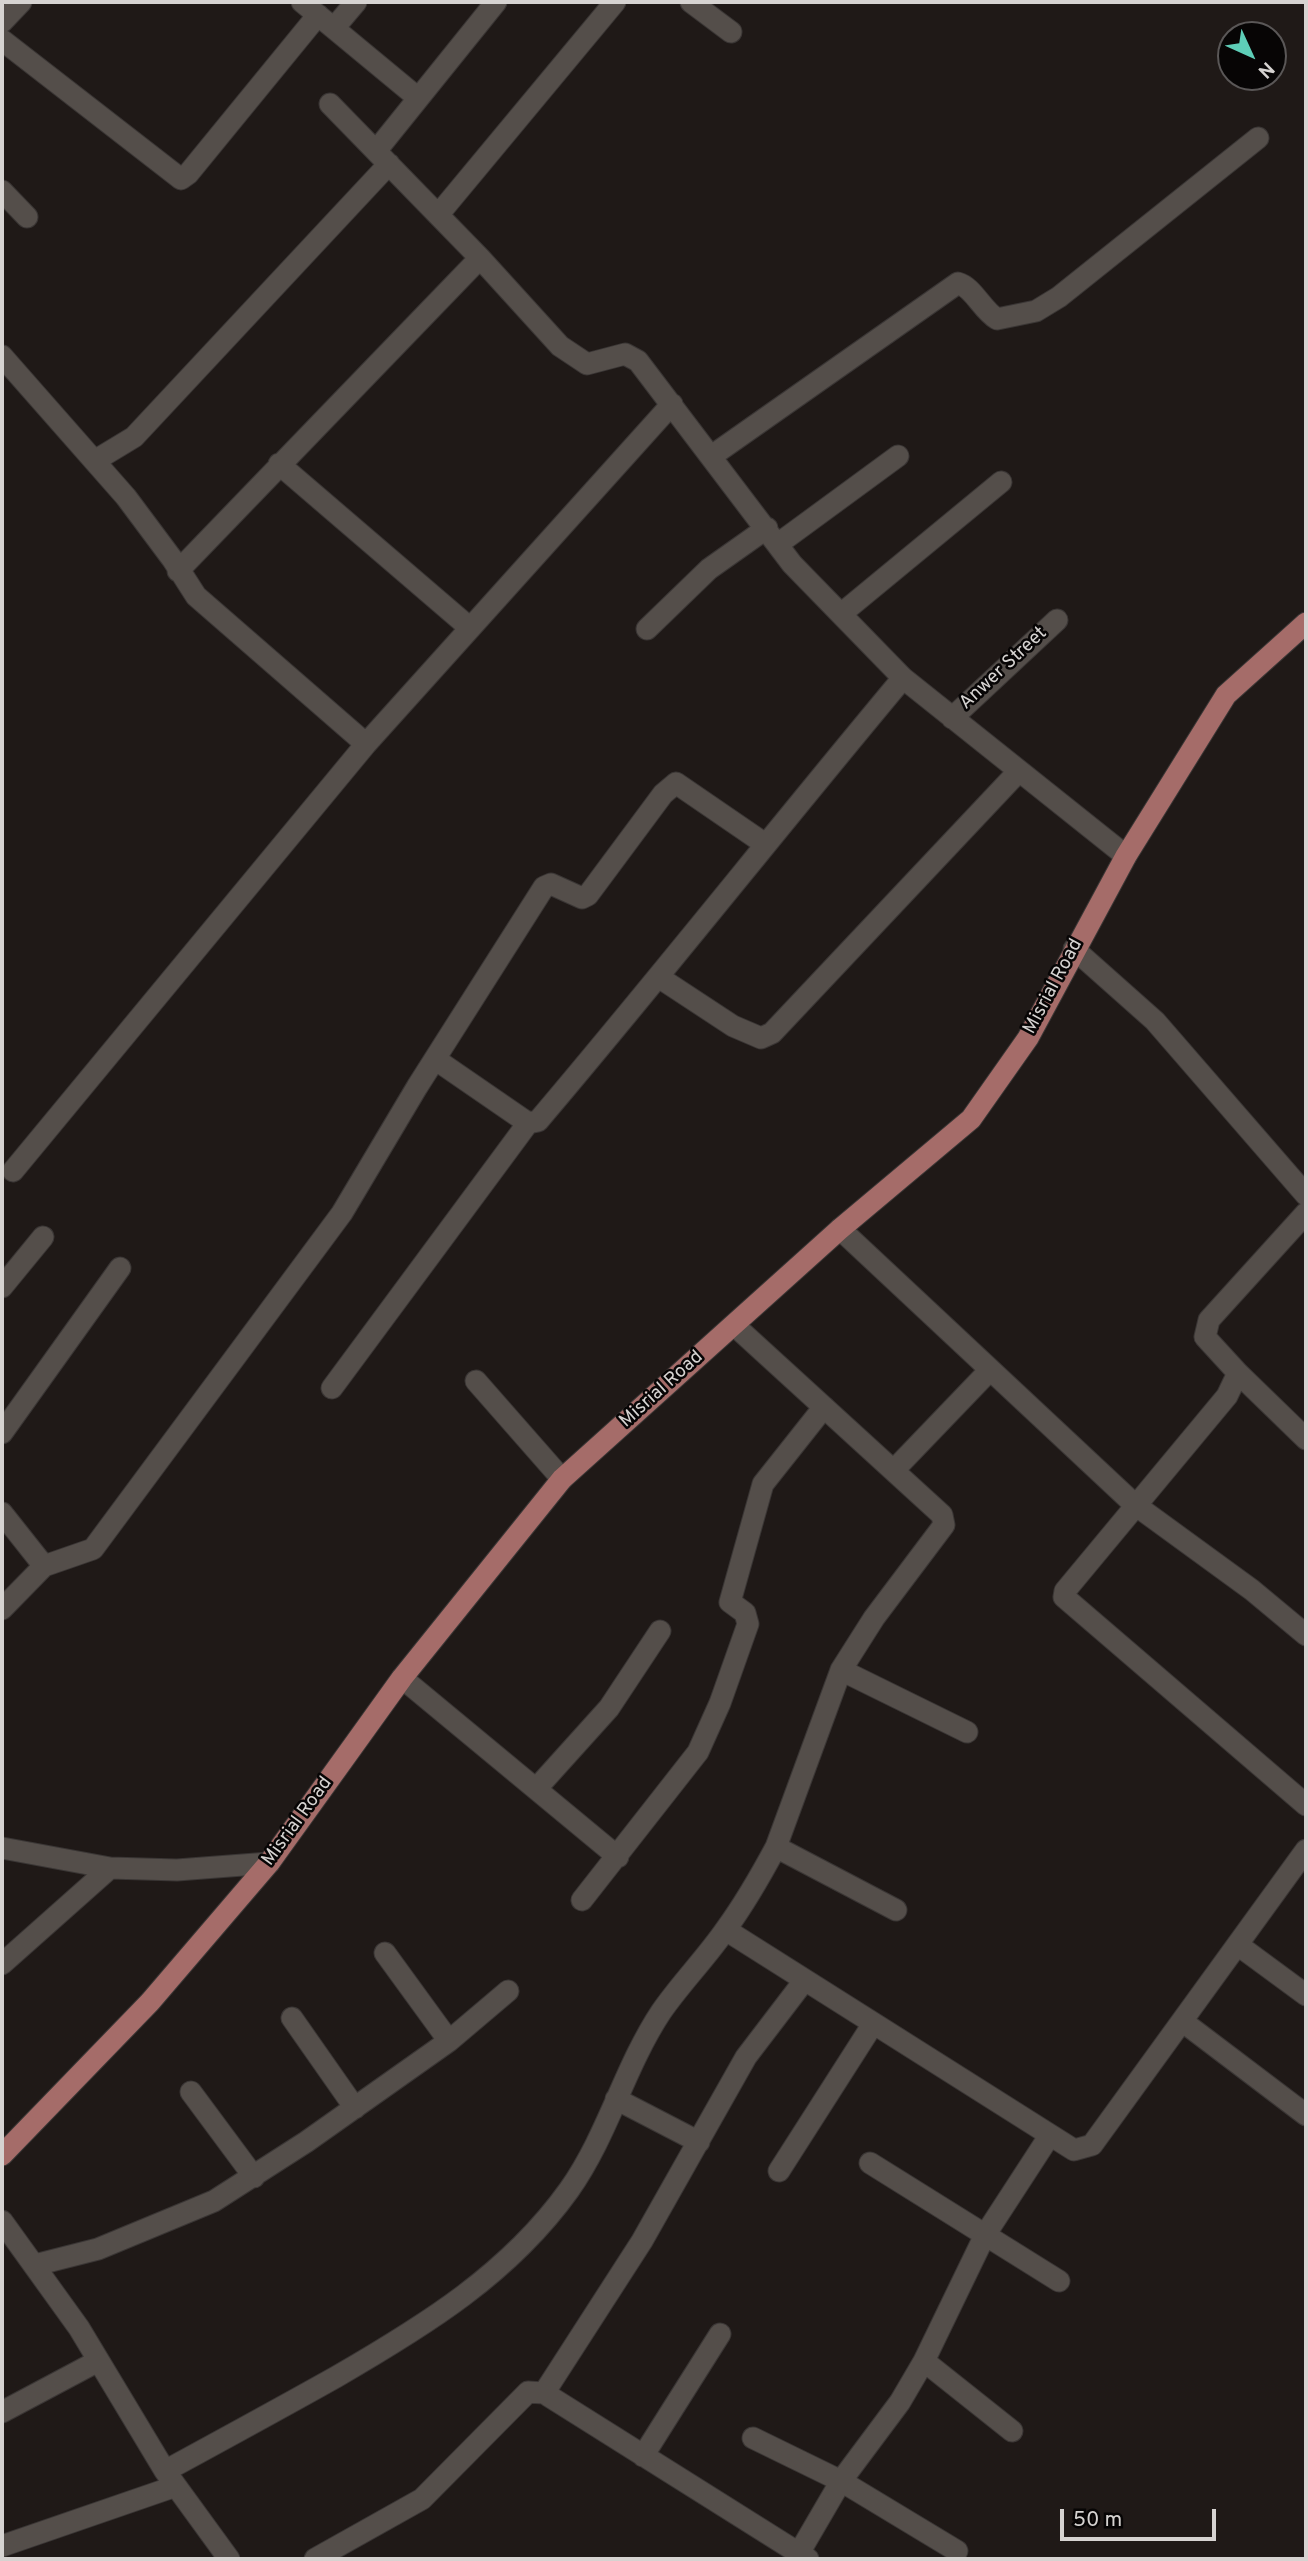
<!DOCTYPE html>
<style>
body{margin:0}
#map{position:relative;width:1308px;height:2561px;overflow:hidden;background:#1f1917;font-family:Overpass,sans-serif}
canvas{display:block}
.frame{position:absolute;inset:0;border:4px solid #d6d3d1;pointer-events:none}
.north{position:absolute;left:1217px;top:21px;width:70px;height:70px;box-sizing:border-box;background:#070505;border:2px solid #5a5757;border-radius:50%;rotate:135deg;font-size:19px;font-weight:700;line-height:28px;text-align:center;color:#d6d3d1}
.north::after{content:'';display:block;margin:auto;width:24px;height:32px;background:#5eceb8;clip-path:polygon(50% 0,100% 100%,50% 72%,0 100%)}
.scale{position:absolute;left:1060px;top:2509px;width:156px;height:32px;box-sizing:border-box;border:4px solid #d6d3d1;border-top:0;padding-left:9px;font-size:21px;line-height:24px;white-space:nowrap;color:#d6d3d1;-webkit-text-stroke:5px #070505;paint-order:stroke}
</style>
<div id="map">
<canvas width="1308" height="2561"></canvas>
<div class="frame"></div>
<div class="north">N</div>
<div class="scale">50 m</div>
</div>
<script>
const g = document.querySelector('canvas').getContext('2d');
g.lineJoin = 'round';
function strokePath(path, color, width, dash) {
  g.strokeStyle = color;
  g.lineWidth = width;
  g.lineCap = dash ? 'butt' : 'round';
  g.setLineDash(dash || []);
  g.stroke(path);
}
function label(font, color, halo, rows, align = 'center') {
  g.font = font + ' Overpass,sans-serif';
  g.lineWidth = 5;
  g.setLineDash([]);
  g.textBaseline = 'middle';
  g.strokeStyle = halo;
  g.fillStyle = color;
  for (const [text, x, y, turn = 0] of rows) {
    g.save();
    g.translate(x, y);
    g.rotate((+turn || 0) * Math.PI / 180);
    g.textAlign = isNaN(turn) ? turn : align;
    if (halo) g.strokeText(text, 0, 0);
    g.fillText(text, 0, 0);
    g.restore();
  }
}
const minor = new Path2D(`
 M302,2L418,98
 M691,2L731,32
 M2,22L21,2
 M334,28L356,2
 M2,40L181,179L188,174L318,15
 M330,104L480,258L560,346L587,364L625,354L638,361L792,564L903,678L1126,856
 M376,151L496,2
 M2,191L27,217
 M438,215L615,2
 M2,356L126,497L173,560L196,596L366,744
 M713,455L958,283C973,287 982,310 997,319L1036,311L1059,297L1258,138
 M96,460L134,437L389,164
 M279,464L470,628
 M778,544L898,456
 M178,571L480,258
 M841,614L1001,482
 M647,629L709,569L767,528
 M952,718L1057,620
 M1074,949L1155,1021L1306,1195
 M660,978L733,1026L761,1038L772,1033L1018,772
 M435,1059L528,1123L538,1121C662,975 780,825 903,678
 M13,1171L366,744L672,404
 M1306,1213L1209,1320L1205,1337L1238,1373L1227,1396L1065,1591L1064,1597L1306,1805
 M840,1229L1134,1504L1252,1590L1306,1635
 M2,1287L43,1237
 M1238,1373L1306,1439
 M476,1381L562,1479
 M332,1388L528,1123
 M2,1433L120,1268
 M894,1470L990,1370
 M2,1513L44,1566
 M2,1609L44,1566L93,1549L342,1213L417,1087L544,887L551,884L582,898L588,895L663,794L676,783L765,844
 M841,1670L967,1732
 M402,1678L618,1857
 M536,1789L609,1708L660,1631
 M776,1847L896,1910
 M2,1848L110,1868L177,1870L269,1863
 M582,1900L698,1752L720,1703L748,1624L745,1613L730,1602L763,1484L824,1407
 M726,1930L1074,2150L1092,2145L1306,1850
 M1238,1945L1306,1995
 M385,1953L449,2041
 M2,1964L110,1868
 M292,2018L355,2108
 M1182,2021L1306,2115
 M191,2092L254,2177
 M616,2099L699,2142
 M870,2163L1059,2281
 M779,2171L873,2024
 M2,2221L79,2328L165,2471L229,2559
 M35,2265L98,2249L214,2201L306,2142L449,2041L508,1991
 M924,2361L1012,2431
 M544,2393L642,2241L746,2057L804,1981
 M2,2412L98,2361
 M753,2438L841,2481L957,2551
 M643,2456L720,2334
 M165,2471C222,2440 279,2409 336,2377C424,2326 509,2274 569,2190C608,2135 624,2068 661,2012C681,1983 706,1958 726,1929C745,1903 761,1875 776,1847L841,1670L874,1618L944,1525L942,1515L734,1325
 M2,2546L176,2486
 M799,2553L841,2481L900,2402L924,2361L985,2235L1050,2135
 M315,2559L422,2499L528,2392L544,2393L808,2559`);
const major = new Path2D(`
 M2,2155L150,2002L269,1863L402,1678L562,1479L840,1229L971,1119L1028,1038L1126,856L1226,695L1306,623`);
const streetNames = [
 ["Anwer Street",1004,669,-43],
 ["Misrial Road",1054,987,-62],
 ["Misrial Road",662,1390,-42],
 ["Misrial Road",298,1822,-54]
];
strokePath(minor, '#3a3635', 23);
strokePath(major, '#3a3635', 23);
strokePath(minor, '#544e4a', 21);
strokePath(major, '#a56c69', 21);
label('19px', '#d6d3d1', '#070505', streetNames);
</script>
